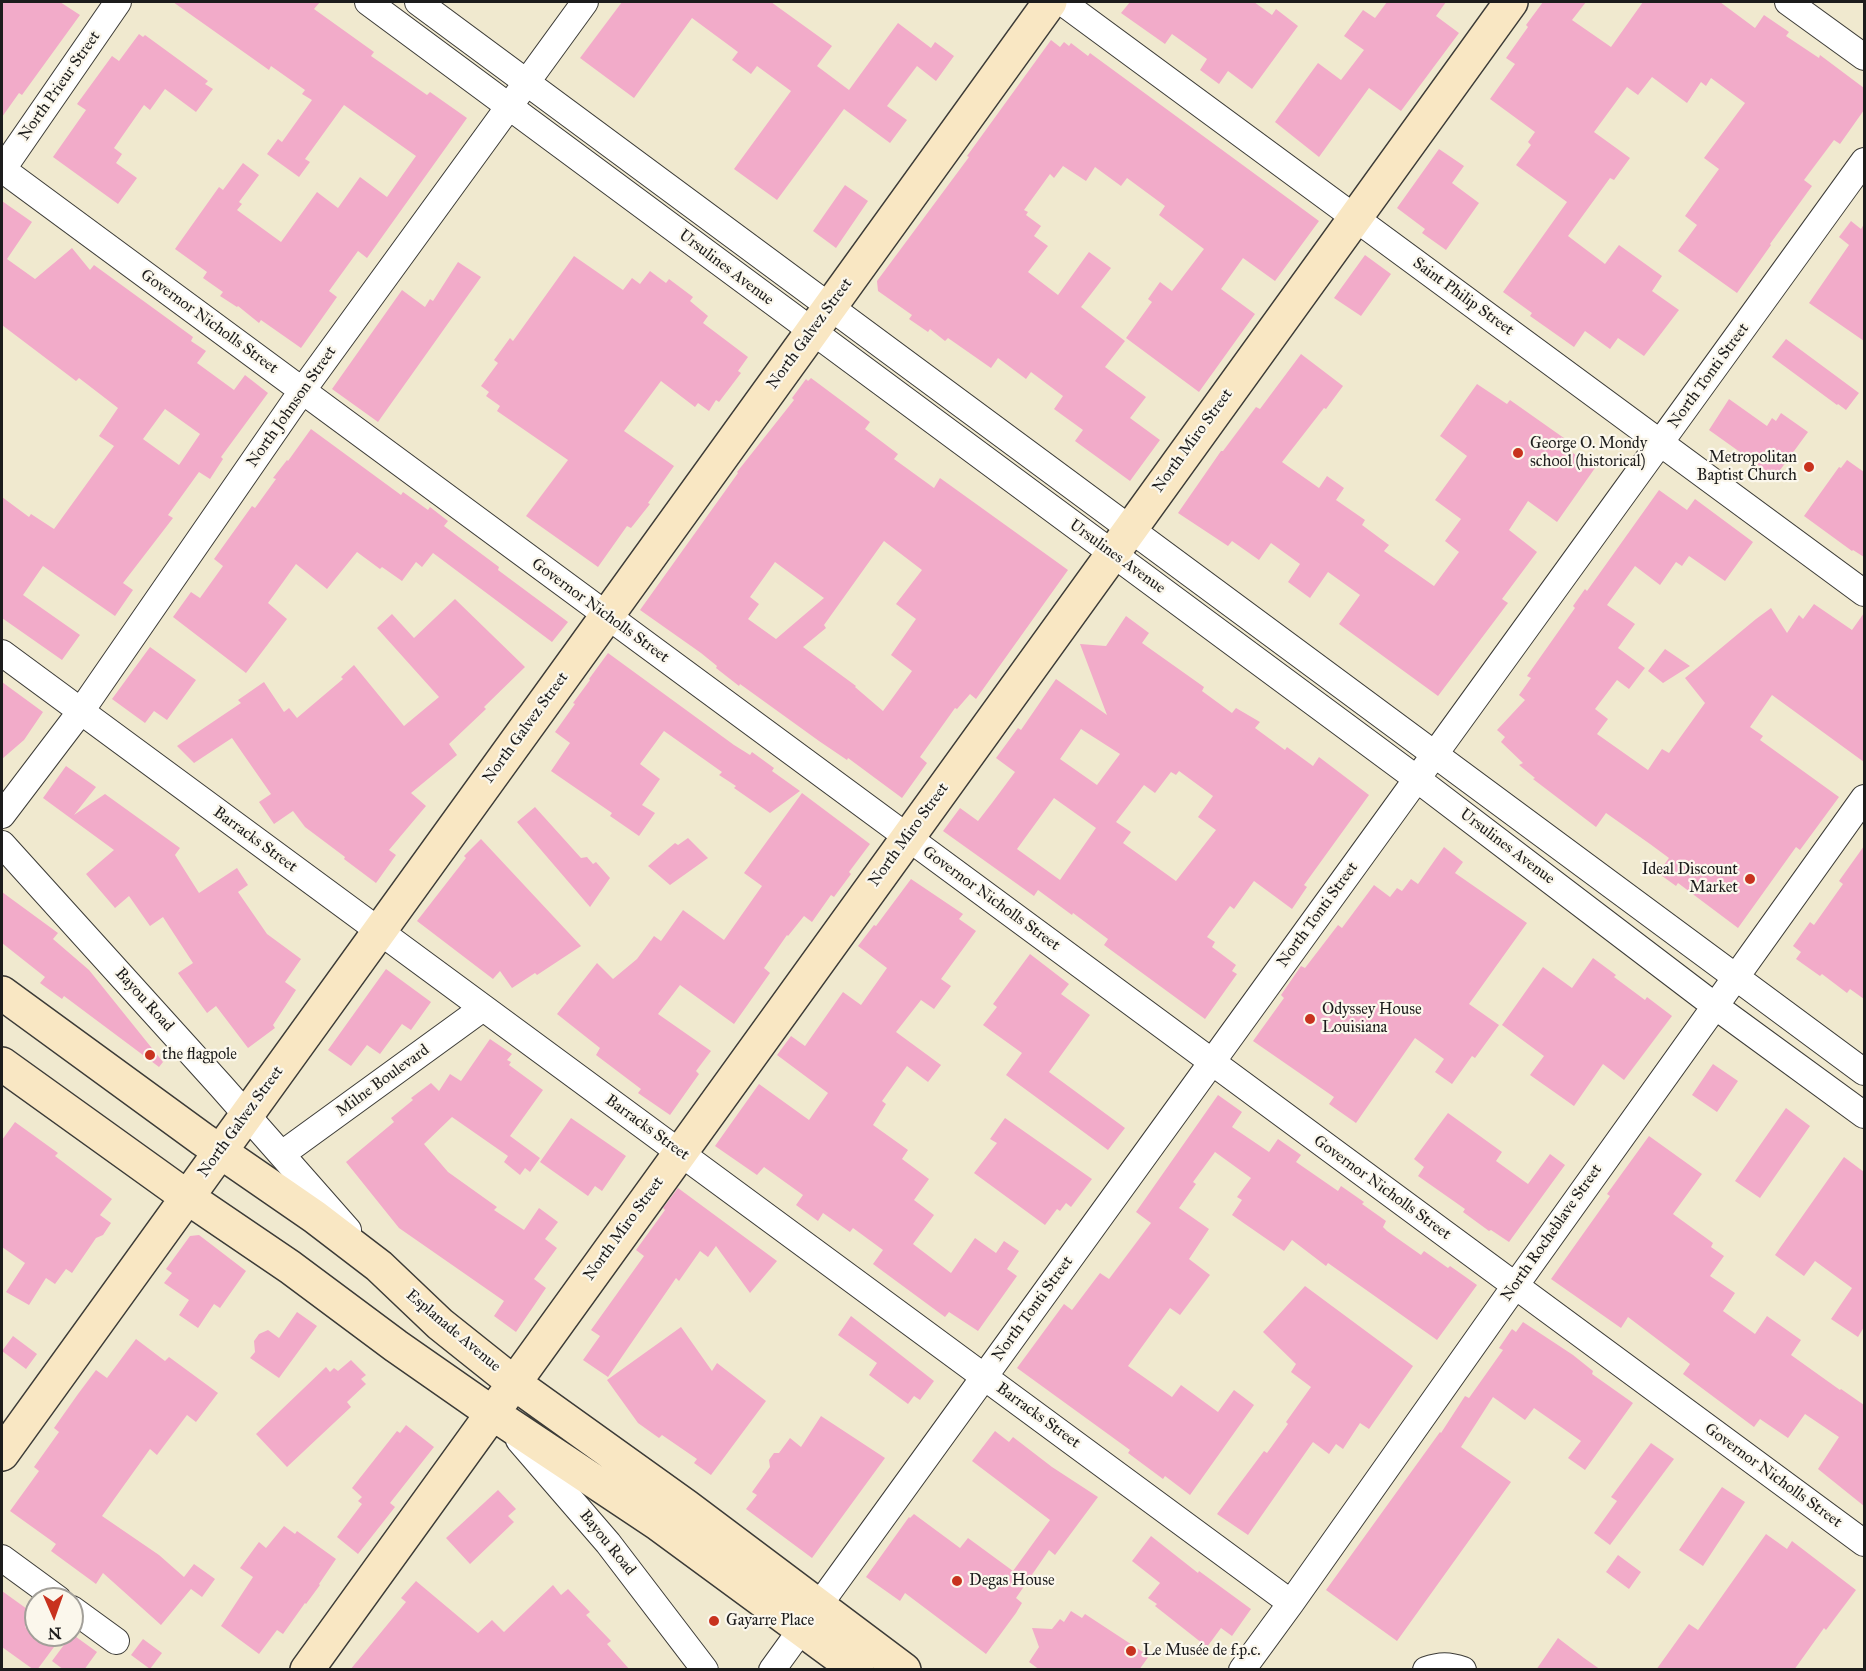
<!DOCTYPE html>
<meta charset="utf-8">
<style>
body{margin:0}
#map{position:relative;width:1866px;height:1671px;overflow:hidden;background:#f0e9cf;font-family:"IM FELL Great Primer",serif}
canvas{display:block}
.frame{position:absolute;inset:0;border:3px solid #1c1c1c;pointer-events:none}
.north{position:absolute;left:24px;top:1587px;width:60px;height:60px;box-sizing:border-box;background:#fbf7ec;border:2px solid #a29f99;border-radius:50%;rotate:178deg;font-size:16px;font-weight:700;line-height:24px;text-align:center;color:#1c1c1c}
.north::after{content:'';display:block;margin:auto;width:21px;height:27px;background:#c8321e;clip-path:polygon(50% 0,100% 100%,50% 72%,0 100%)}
</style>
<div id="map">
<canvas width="1866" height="1671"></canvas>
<div class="frame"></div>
<div class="north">N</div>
</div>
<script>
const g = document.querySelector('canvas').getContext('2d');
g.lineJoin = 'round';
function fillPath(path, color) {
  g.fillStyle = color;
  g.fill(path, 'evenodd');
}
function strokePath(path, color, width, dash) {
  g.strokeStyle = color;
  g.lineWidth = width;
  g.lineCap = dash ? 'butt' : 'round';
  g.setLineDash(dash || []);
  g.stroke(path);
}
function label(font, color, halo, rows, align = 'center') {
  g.font = font + ' "IM FELL Great Primer",serif';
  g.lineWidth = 4.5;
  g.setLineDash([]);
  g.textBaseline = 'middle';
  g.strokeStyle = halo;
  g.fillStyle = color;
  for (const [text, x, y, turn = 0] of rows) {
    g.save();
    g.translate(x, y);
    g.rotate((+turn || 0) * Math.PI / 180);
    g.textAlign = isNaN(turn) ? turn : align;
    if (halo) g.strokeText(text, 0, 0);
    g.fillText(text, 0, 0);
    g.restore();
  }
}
const building = new Path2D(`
 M2,2H60L80,15L22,95L19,93L2,117Z
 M173,2H320L314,9L374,52L371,56L427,95L430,92L467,118L367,258L358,251L329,291L337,297L301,348L261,320L259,323L238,306L237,307L220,296L223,292L203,278L207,272L175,249L219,187L223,190L243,163L259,175L239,202L242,204L237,210L281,242L317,192L338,208L360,177L387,197L416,156L344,105L305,159L310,162L299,177L267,154L278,139L282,142L312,100L302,94L305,90L271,66L269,70Z
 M622,2H771L832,46L817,66L849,90L898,23L931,48L935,42L954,56L936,81L917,66L887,106L907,120L890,143L844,109L777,200L734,169L791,91L757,66L751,74L732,60L738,52L692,18L634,98L580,58Z
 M1130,2H1254L1272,15L1276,9L1298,26L1252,89L1228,71L1219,84L1200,70L1207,59L1172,34L1165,44L1121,13Z
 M1387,2H1446L1436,16L1459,33L1401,111L1369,88L1319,157L1275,122L1318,63L1341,80L1364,50L1344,36L1363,10L1375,18Z
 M1543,2H1586L1572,20L1611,47L1643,2H1720L1755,28L1764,15L1789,32L1786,36L1819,58L1820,55L1864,88V110L1840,144L1834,140L1804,180L1812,186L1770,244L1771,245L1737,293L1678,251L1697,225L1685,216L1719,169L1704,158L1745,103L1711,78L1706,86L1701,82L1687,103L1652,77L1638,95L1627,87L1594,132L1630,158L1614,180L1610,178L1568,236L1605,264L1619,245L1662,276L1652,291L1679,310L1644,356L1618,338L1610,349L1585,331L1574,347L1530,316L1532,313L1503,292L1567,202L1516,165L1531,145L1528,142L1535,132L1490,99L1515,64L1506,58L1528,27L1526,25Z
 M139,34L143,37L145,35L208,81L205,84L213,89L196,112L165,89L150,110L144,105L114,148L122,154L116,163L137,178L118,204L53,157L86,110L77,104L112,56L119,61Z
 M1051,40L1060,47L1064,42L1069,46L1071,43L1088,56L1090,53L1319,221L1275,281L1243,258L1221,289L1255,314L1199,392L1126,338L1152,302L1148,299L1160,282L1172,291L1204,249L1159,215L1165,206L1127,178L1121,186L1095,167L1086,181L1063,166L1054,178L1050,174L1024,210L1028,212L1026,215L1041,226L1034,236L1048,246L1028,272L1058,295L1089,252L1111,268L1081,307L1125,341L1105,367L1146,397L1130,418L1160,440L1130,481L1075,441L1083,430L1054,409L1063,396L1031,372L1026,379L998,358L991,368L948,338L945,341L930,329L928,332L909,319L912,315L878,291L877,281L969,157L967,156Z
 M1439,149L1464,166L1452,183L1479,203L1446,250L1422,233L1425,229L1397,208Z
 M845,185L868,201L836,248L813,231Z
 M2,201L32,222L7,259L35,279L72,248L90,270L94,265L193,337L191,341L206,351L197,363L234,390L245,375L268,393L221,457L223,459L210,479L199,472L168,515L173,518L123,583L133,590L115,616L43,566L23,595L80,635L62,660L2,618V497L29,517L31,514L54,529L114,446L99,436L118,408L79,378L76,381L2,325ZM165,409L200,434L179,465L143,439Z
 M1851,221L1861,229L1864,224V341L1809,303L1849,245L1839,237Z
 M1365,255L1391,274L1361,316L1334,298Z
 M574,256L623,290L632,278L640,284L650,271L666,283L669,279L693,297L690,301L708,316L703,323L748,357L738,371L741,373L719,402L716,400L709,411L698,403L695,407L661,381L624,431L674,466L648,503L650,504L631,528L627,526L598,567L526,516L568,460L497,411L500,406L486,396L489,392L481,386L498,363L494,360L510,338L513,341Z
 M458,262L481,277L378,422L332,389L402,290L425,307L430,299L433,301Z
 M1786,339L1859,393L1846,410L1838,404L1837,405L1772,357Z
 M1301,354L1343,386L1326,409L1324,408L1282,462L1319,488L1327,476L1344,488L1336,500L1365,520L1362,525L1389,545L1384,551L1434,586L1459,552L1445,541L1461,519L1435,500L1467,456L1440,436L1477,384L1507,404L1510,400L1571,443L1567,449L1595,468L1557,522L1528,501L1509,530L1537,552L1502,599L1508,603L1438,696L1339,624L1360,595L1328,572L1310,598L1288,582L1300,564L1271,543L1259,560L1232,541L1228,546L1178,513L1221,451H1223L1256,407L1260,409Z
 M811,378L870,422L865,429L898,454L894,459L934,488L940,478L1068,570L976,699L970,694L957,709L955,708L920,757L927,763L902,798L848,758L847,760L819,741L740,684L739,686L716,668L717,666L701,653L640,610L738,473L737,472L794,400L792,398L806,379L808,381ZM884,541L922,570L896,604L916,619L891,655L912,671L883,711L855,687L856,686L803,647L826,628L824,625ZM775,562L824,598L776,639L748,619L759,604L750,597Z
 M1729,399L1767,426L1772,418L1776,421L1781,413L1808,432L1775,477L1709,430Z
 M311,429L401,495L403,492L428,510L430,507L448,521L444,526L499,567L498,570L568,622L552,642L433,553L422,567L416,562L402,581L382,567L380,569L357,552L327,589L296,564L268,603L287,619L246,673L173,617L191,592L200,598L223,566L214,559L252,506L255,508L276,479L273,478L287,460L288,461Z
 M1847,460L1864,472V557L1853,550L1852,551L1804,516L1839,467L1841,468Z
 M1659,490L1687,510L1695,499L1753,542L1725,581L1689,556L1682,566L1676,562L1660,585L1635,566L1607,605L1635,624L1618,648L1645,668L1629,689L1617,680L1595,709L1608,719L1597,734L1648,770L1662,749L1669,753L1705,703L1685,678L1756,619L1771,608L1787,633L1799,615L1803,619L1814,604L1852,630L1864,613V762L1772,695L1750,727L1763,736L1760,740L1839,797L1800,850L1796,847L1738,928L1678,883L1676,886L1658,873L1669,858L1650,844L1606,813L1596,827L1533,779L1535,778L1519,765L1523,763L1501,742L1505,737L1497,730L1525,700L1519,695L1531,678L1527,676L1575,608L1573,606L1585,589L1587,591Z
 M455,599L525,667L484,707L486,709L449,744L457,755L411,793L426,806L389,850L396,855L376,883L344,859L345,857L305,827L293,811L274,824L259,802L271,794L232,738L194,763L177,746L241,703L238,700L264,682L284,712L289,708L297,718L343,679L341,677L354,665L404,726L439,697L377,628L392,614L414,638Z
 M1126,616L1149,633L1142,643L1204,687L1202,691L1232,713L1236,708L1260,722L1255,728L1285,750L1287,747L1313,766L1319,757L1369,795L1304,885L1307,887L1292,909L1254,881L1234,909L1230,906L1207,937L1215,942L1212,947L1236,965L1232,971L1237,974L1205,1019L1104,945L1108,939L1073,913L1072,915L1038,890L1034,896L943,831L960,808L978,821L992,803L1015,772L996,758L1018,728L1021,730L1056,679L1107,715L1080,644L1106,646ZM1081,729L1120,754L1097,785L1060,759ZM1179,771L1213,796L1198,817L1216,830L1176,881L1123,843L1131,832L1116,822L1144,785L1155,793L1171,772L1176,775ZM1054,798L1096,828L1060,880L1017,849Z
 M150,647L196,680L167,720L154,711L145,723L112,699Z
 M1665,649L1690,666L1663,683L1648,671Z
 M608,653L734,745L750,755L752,752L774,768L772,771L800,791L770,813L734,788L736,786L719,775L722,772L664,731L640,764L660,779L642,805L655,813L639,836L610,816L612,813L551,771L570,743L555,732L575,704L573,703L590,680L589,679Z
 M2,682L43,712L24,740L2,759Z
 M66,766L96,787L74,815L105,794L180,848L175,855L199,893L237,868L248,885L238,892L267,934L301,959L285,982L296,990L273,1025L275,1028L248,1048L216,1006L207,1013L178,973L193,963L163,917L150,926L129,896L115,908L86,874L114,850L43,798Z
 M802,793L870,844L849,872L851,874L834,897L831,895L812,922L804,916L788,936L787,935L764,968L770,973L734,1024L680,985L658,1014L711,1051L696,1071L699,1074L670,1115L638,1093L641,1089L596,1055L600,1048L557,1014L597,963L613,979L637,959L654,936L661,941L683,910L724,940L762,886L744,873Z
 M535,807L581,858L587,857L593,864L596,862L610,878L590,907L517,822Z
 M688,838L708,858L670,885L648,866L675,843L678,845Z
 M481,839L581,946L537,975L535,973L512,988L500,971L493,979L417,921L466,858L464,856Z
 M1864,846V999L1850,989L1847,993L1822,974L1820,976L1796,959L1801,952L1793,946L1810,922L1814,925L1843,884L1839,881Z
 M1444,847L1463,862L1455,873L1527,923L1469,1004L1499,1025L1475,1058L1472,1056L1452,1084L1435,1072L1444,1059L1415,1038L1356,1123L1329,1104L1334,1097L1253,1041L1284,998L1281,995L1301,966L1305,968L1338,925L1342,928L1374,885L1390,897L1397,888L1402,891L1411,879L1418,884Z
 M911,879L963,914L959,919L976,931L941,979L951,986L934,1009L921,1000L896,1032L941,1065L928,1082L907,1066L882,1101L886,1104L873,1125L908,1150L902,1159L929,1179L914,1200L934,1215L913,1244L951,1273L975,1238L996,1253L1004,1241L1019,1251L1007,1269L1017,1276L978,1331L949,1312L945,1317L873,1264L883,1250L853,1228L850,1232L823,1213L818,1221L796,1205L803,1195L764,1167L757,1175L715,1146L759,1084L809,1120L828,1093L777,1055L791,1036L805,1046L843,992L861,1005L887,968L858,946L874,925L876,926Z
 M2,892L58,933L53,939L89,970L163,1062L159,1067L64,996L62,999L40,983L45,977L2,943Z
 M1030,954L1069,984L1061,994L1090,1015L1049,1072L1125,1128L1108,1150L1006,1075L1022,1053L983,1025L997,1007L993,1004Z
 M1593,958L1616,975L1614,977L1645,1000L1647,997L1672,1016L1624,1080L1603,1064L1574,1106L1530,1075L1544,1056L1502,1025L1543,967L1572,988Z
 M386,969L431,1002L411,1030L402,1024L380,1054L367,1045L351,1066L328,1050Z
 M490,1039L512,1054L507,1060L511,1062L509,1065L543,1090L510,1136L540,1158L530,1172L525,1168L520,1175L504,1162L508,1156L452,1117L424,1144L448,1172L497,1207L494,1210L524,1230L539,1208L558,1222L545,1239L557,1248L534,1279L546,1288L516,1332L494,1316L504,1301L399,1228L346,1162L394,1122L391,1118L413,1100L411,1098L431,1083L439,1091L450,1074L461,1081Z
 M1713,1064L1738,1081L1717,1112L1692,1095Z
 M1218,1095L1242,1112L1232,1127L1269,1152L1278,1139L1301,1155L1296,1162L1338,1191L1341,1186L1364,1202L1362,1204L1386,1221L1383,1227L1387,1231L1421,1255L1424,1251L1448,1268L1450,1266L1477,1285L1437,1340L1328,1263L1326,1266L1292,1240L1284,1251L1232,1215L1242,1200L1237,1197L1251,1178L1215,1152L1193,1182L1196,1184L1179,1208L1209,1229L1189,1259L1210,1275L1180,1315L1170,1308L1128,1366L1172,1397L1181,1385L1218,1412L1234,1390L1254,1405L1190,1495L1165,1476L1163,1479L1128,1453L1130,1450L1017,1368L1064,1304L1072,1310L1100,1273L1109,1279L1151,1223L1136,1212Z
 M1786,1108L1810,1126L1760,1198L1735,1181Z
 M1448,1113L1502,1152L1496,1161L1528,1184L1550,1154L1565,1165L1509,1242L1491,1230L1489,1231L1463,1212L1465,1209L1418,1176L1424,1167L1414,1159Z
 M571,1118L626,1156L602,1191L595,1186L588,1196L540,1162Z
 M1005,1118L1092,1179L1071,1207L1066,1203L1060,1211L1057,1209L1045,1225L974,1173L997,1143L990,1139Z
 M15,1122L58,1153L55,1156L112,1199L100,1215L111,1223L103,1235L96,1238L72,1273L66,1269L55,1284L46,1278L29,1305L6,1292L25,1263L2,1247V1140Z
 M1649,1136L1702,1174L1673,1214L1713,1243L1711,1247L1724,1256L1710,1276L1735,1293L1723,1311L1755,1334L1767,1316L1801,1340L1791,1355L1840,1390L1841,1389L1864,1405V1506L1818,1469L1839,1437L1805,1414L1788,1438L1760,1419L1754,1427L1683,1374L1690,1364L1628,1317L1621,1328L1551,1279L1610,1196L1607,1194Z
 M1844,1157L1864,1172V1327L1858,1337L1831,1319L1852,1288L1815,1261L1804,1276L1775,1255Z
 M678,1188L777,1261L750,1293L716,1246L708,1257L700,1251L679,1281L676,1278L608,1377L583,1360L600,1336L591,1330L644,1256L636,1250L665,1210L663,1208Z
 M199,1235L246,1271L220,1308L214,1304L198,1328L179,1315L189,1300L164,1283L172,1273L166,1269L190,1236Z
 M1305,1286L1413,1366L1369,1429L1360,1423L1343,1449L1336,1444L1329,1454L1313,1442L1248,1535L1217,1514L1264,1451L1267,1453L1288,1424L1286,1422L1311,1387L1291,1372L1296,1364L1263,1332Z
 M297,1312L317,1326L279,1378L250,1358L255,1352L254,1341L259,1334L268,1330L279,1338Z
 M851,1316L934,1381L920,1400L914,1396L908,1404L869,1375L877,1363L838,1335Z
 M1523,1322L1573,1355L1593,1371L1592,1374L1633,1403L1585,1470L1568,1458L1581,1441L1534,1408L1525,1420L1493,1397L1461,1447L1511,1482L1397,1641L1326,1590L1440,1432L1441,1433L1465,1396L1469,1398L1503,1350L1499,1348L1512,1329L1516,1332Z
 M681,1327L712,1371L717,1363L766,1401L711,1475L694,1463L697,1459L662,1435L659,1438L638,1423L607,1380Z
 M13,1336L37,1354L26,1369L2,1351Z
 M136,1339L165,1361L169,1357L218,1393L196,1422L187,1415L157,1455L150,1449L102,1516L159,1555L184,1577L194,1564L215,1579L202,1597L191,1589L161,1625L103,1573L96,1584L51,1551L56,1544L10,1511L39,1471L34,1467L59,1432L54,1428L78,1394L96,1370L107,1378Z
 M351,1360L366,1375L361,1379L366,1384L347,1402L351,1407L287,1467L256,1434L326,1367L330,1372L334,1368L338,1371Z
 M821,1416L885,1458L812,1558L746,1509L757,1495L752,1492L770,1467L769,1460L774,1453H779L790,1438L801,1447Z
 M406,1425L434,1447L390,1503L395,1507L358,1554L337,1537L362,1504L358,1501L362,1497L352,1488L397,1431L400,1433Z
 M995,1431L1009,1442L1013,1437L1052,1467L1098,1497L1055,1555L1049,1550L1016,1598L1022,1603L1016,1613L986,1654L905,1593L900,1601L866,1577L909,1517L910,1518L914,1514L960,1548L968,1538L1013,1571L1050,1520L972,1461Z
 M1651,1443L1674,1459L1610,1545L1594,1533L1617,1501L1611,1497Z
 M1722,1487L1745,1502L1703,1566L1679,1550Z
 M498,1490L516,1509L508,1516L514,1522L470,1564L446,1538Z
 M284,1526L295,1534L297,1531L336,1559L319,1584L320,1585L306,1604L305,1603L283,1634L277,1630L259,1654L221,1626L253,1577L240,1568L259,1542L266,1548Z
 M1766,1534L1787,1549L1792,1541L1856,1590L1826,1630L1824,1628L1794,1670H1656L1689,1624L1698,1630Z
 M1151,1536L1198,1573L1199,1571L1251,1609L1232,1636L1221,1628L1207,1647L1155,1606L1157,1604L1148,1598L1160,1583L1132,1561Z
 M1618,1555L1641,1572L1629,1589L1606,1572Z
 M416,1581L478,1633L492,1620L504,1632L553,1585L561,1595L568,1589L590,1612L586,1615L611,1641L607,1644L630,1670H350L406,1602L401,1598Z
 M2,1591L34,1614L25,1627L54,1647L37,1670H34L2,1647Z
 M1071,1611L1082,1618L1085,1614L1149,1656L1139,1670H1040L1029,1662L1039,1647L1032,1628L1052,1629L1060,1619L1064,1622Z
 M72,1634L97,1652L84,1670H64L52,1661Z
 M1558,1638L1584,1658L1601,1670H1536Z
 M143,1639L162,1653L150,1669L131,1655Z`);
const street = new Path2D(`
 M368,2L1417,779L1715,1006L1864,1115
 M418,2L1864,1072
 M1062,2L1864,593
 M1788,2L1864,57
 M2,169L1864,1543
 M2,170L118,2
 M2,653L1291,1603
 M2,815L81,711L302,391L585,2
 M2,844L221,1086L348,1230
 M282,1154L483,1008
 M519,1440L608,1543L705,1670
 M2,1558L58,1599
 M72,1609L116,1641
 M772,1670L1864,161
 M1242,1670L1291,1603L1515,1286L1864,798
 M1426,1670C1440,1665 1449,1665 1463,1670`);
const secondary = new Path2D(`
 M2,993L202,1139L315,1217L379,1266L440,1324L514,1383L687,1507L904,1670
 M2,1064L187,1197L290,1267L396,1346L492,1413L657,1523L857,1670
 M2,1454L1050,2
 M307,1670L1511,2`);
const markers = [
 [1518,453,6,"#c8321e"],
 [1809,467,6,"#c8321e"],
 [1750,879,6,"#c8321e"],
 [1310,1019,6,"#c8321e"],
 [150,1055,6,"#c8321e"],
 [957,1581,6,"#c8321e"],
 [714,1621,6,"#c8321e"],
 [1131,1651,6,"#c8321e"]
];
const streetNames = [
 ["North Prieur Street",60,86,-55],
 ["Ursulines Avenue",726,268,37],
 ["Saint Philip Street",1463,297,36],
 ["Governor Nicholls Street",209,322,36],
 ["North Galvez Street",810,334,-54],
 ["North Tonti Street",1709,376,-54],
 ["North Johnson Street",292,407,-55],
 ["North Miro Street",1193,441,-54],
 ["Ursulines Avenue",1117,557,36],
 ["Governor Nicholls Street",600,611,36],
 ["North Galvez Street",526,728,-54],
 ["North Miro Street",909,835,-54],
 ["Barracks Street",255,840,36],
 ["Ursulines Avenue",1507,847,37],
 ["Governor Nicholls Street",991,899,36],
 ["North Tonti Street",1318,915,-54],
 ["Bayou Road",144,1000,48],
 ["Milne Boulevard",383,1081,-36],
 ["North Galvez Street",241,1122,-54],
 ["Barracks Street",647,1128,36],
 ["Governor Nicholls Street",1382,1188,36],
 ["North Miro Street",624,1229,-54],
 ["North Rocheblave Street",1552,1233,-55],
 ["North Tonti Street",1033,1309,-54],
 ["Esplanade Avenue",453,1331,40],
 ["Barracks Street",1038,1416,36],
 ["Governor Nicholls Street",1773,1476,36],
 ["Bayou Road",607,1543,51]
];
const poiNames = [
 ["George O. Mondy",1530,444],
 ["school (historical)",1530,462],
 ["Metropolitan",1797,458,"right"],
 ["Baptist Church",1797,476,"right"],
 ["Ideal Discount",1738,870,"right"],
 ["Market",1738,888,"right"],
 ["Odyssey House",1322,1010],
 ["Louisiana",1322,1028],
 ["the flagpole",162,1055],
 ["Degas House",969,1581],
 ["Gayarre Place",726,1621],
 ["Le Musée de f.p.c.",1143,1651]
];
fillPath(building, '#f2abc9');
strokePath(street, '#3c3b37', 28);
strokePath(secondary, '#3c3b37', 36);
strokePath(street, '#fff', 26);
strokePath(secondary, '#f9e7c3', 33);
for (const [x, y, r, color] of markers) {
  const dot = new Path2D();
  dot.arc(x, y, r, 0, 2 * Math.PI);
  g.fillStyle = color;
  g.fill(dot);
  strokePath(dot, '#fbf7ec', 2);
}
label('16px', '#1c1c1c', '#fbf7ec', streetNames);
label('16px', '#1c1c1c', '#fbf7ec', poiNames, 'left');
</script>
